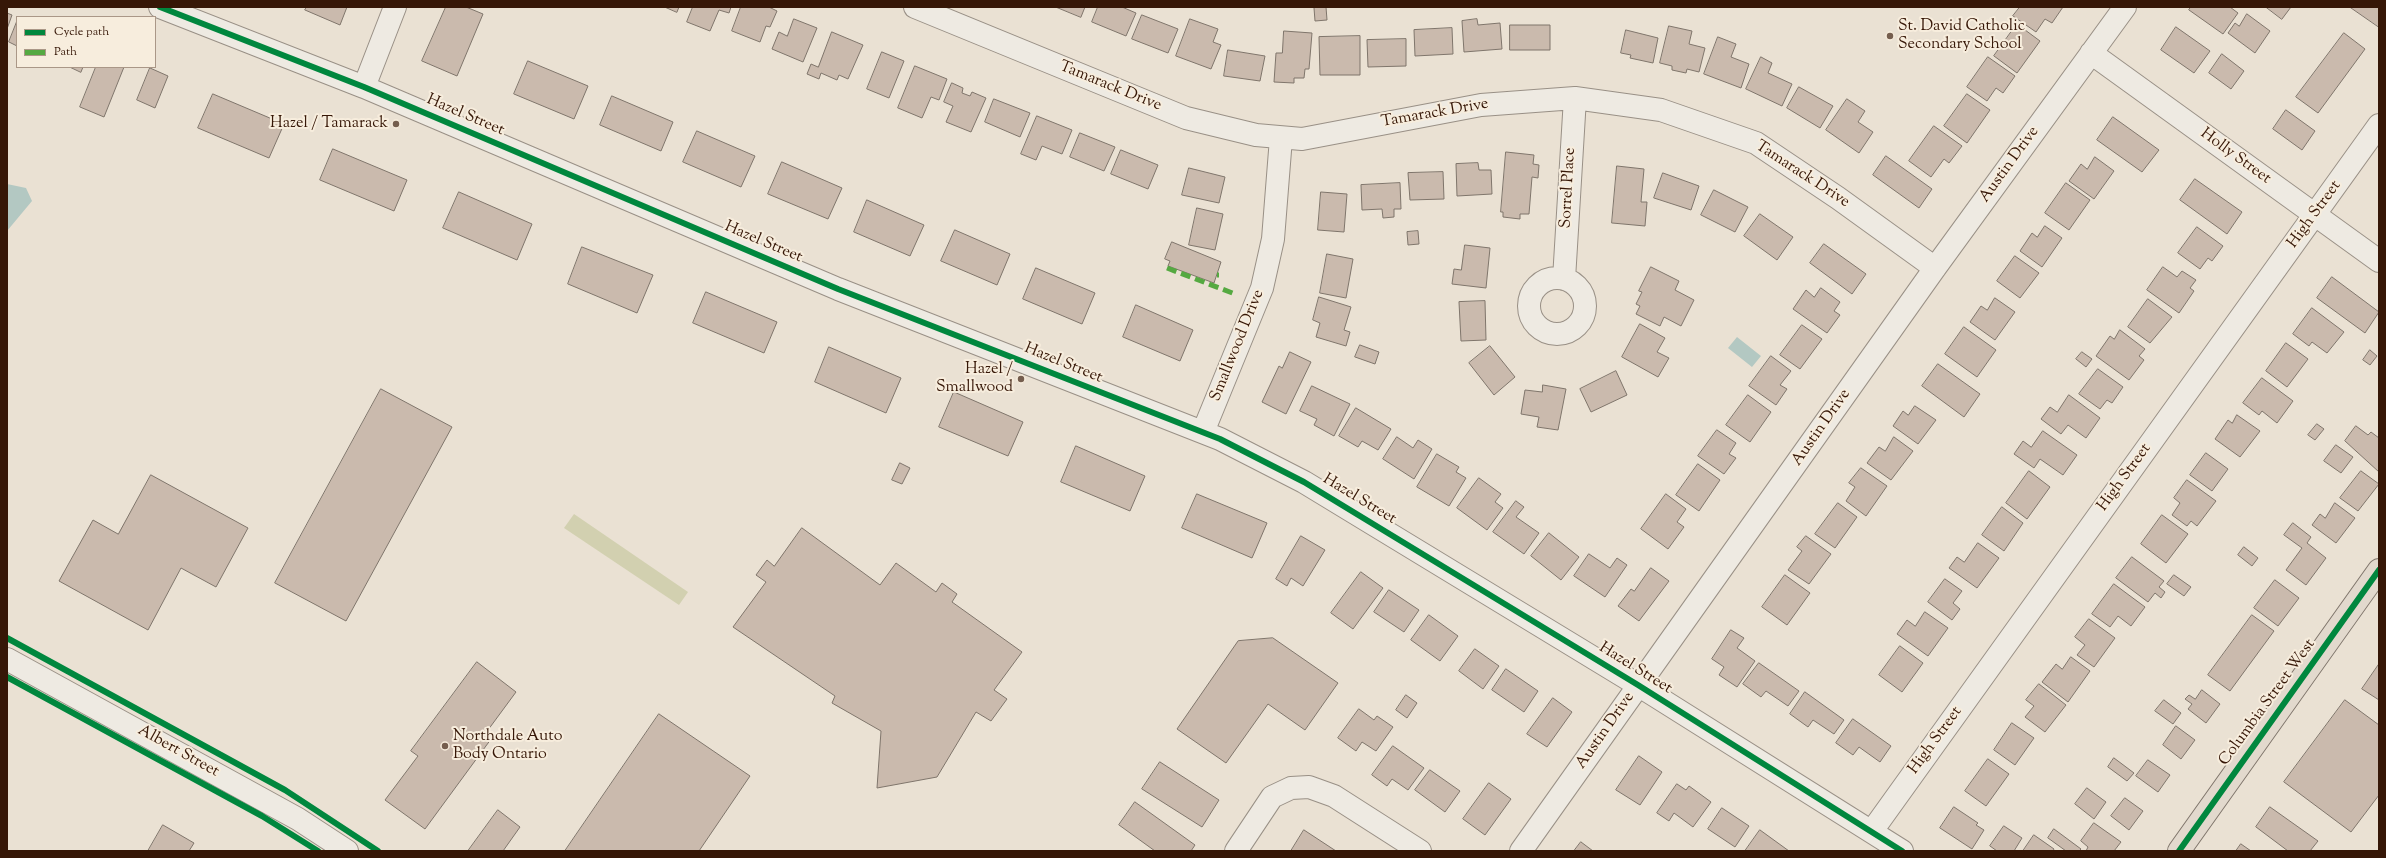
<!DOCTYPE html>
<style>
body{margin:0}
#map{position:relative;width:2386px;height:858px;overflow:hidden;background:#eae1d3;font-family:"Sorts Mill Goudy",serif}
canvas{display:block}
.frame{position:absolute;inset:0;border:8px solid #361707;pointer-events:none}
.legend{position:absolute;left:16px;top:16px;width:140px;height:52px;box-sizing:border-box;background:#f7eddd;border:1px solid #aa9787;margin:0;padding:5px 7px;list-style:none;font-size:12px;color:#361707}
.legend li{display:flex;align-items:center;gap:8px;height:20px}
.legend b{width:20px;border:1px solid #aa9787}
</style>
<div id="map">
<canvas width="2386" height="858"></canvas>
<div class="frame"></div>
<ul class="legend">
<li><b style="height:5px;background:#00873e"></b>Cycle path</li>
<li><b style="height:5px;background:#55a941"></b>Path</li>
</ul>
</div>
<script>
const g = document.querySelector('canvas').getContext('2d');
g.lineJoin = 'round';
function fillPath(path, color) {
  g.fillStyle = color;
  g.fill(path, 'evenodd');
}
function strokePath(path, color, width, dash) {
  g.strokeStyle = color;
  g.lineWidth = width;
  g.lineCap = dash ? 'butt' : 'round';
  g.setLineDash(dash || []);
  g.stroke(path);
}
function label(font, color, halo, rows, align = 'center') {
  g.font = font + ' "Sorts Mill Goudy",serif';
  g.lineWidth = 4;
  g.setLineDash([]);
  g.textBaseline = 'middle';
  g.strokeStyle = halo;
  g.fillStyle = color;
  for (const [text, x, y, turn = 0] of rows) {
    g.save();
    g.translate(x, y);
    g.rotate((+turn || 0) * Math.PI / 180);
    g.textAlign = isNaN(turn) ? turn : align;
    if (halo) g.strokeText(text, 0, 0);
    g.fillText(text, 0, 0);
    g.restore();
  }
}
const green = new Path2D(`
 M574,514L688,592L679,605L564,528Z`);
const water = new Path2D(`
 M7,184L26,188L32,201L7,231Z
 M1737,337L1761,356L1752,367L1728,348Z`);
const building = new Path2D(`
 M307,7H347L340,25L305,10Z
 M446,7H466L483,14L457,76L422,61Z
 M665,7H679L677,12Z
 M693,7H731L729,13L719,10L710,31L687,22Z
 M741,7H769L777,11L770,27L766,26L760,42L732,31Z
 M1056,7H1085L1081,17Z
 M1098,7H1122L1136,13L1126,36L1092,22Z
 M1326,7L1327,20L1315,21L1314,8Z
 M2020,7H2063L2052,23L2045,19L2036,32L2013,16Z
 M2191,7H2230L2238,13L2223,34L2189,10Z
 M2266,7H2291L2282,19Z
 M2350,7H2379V27Z
 M7,13L12,15L7,29Z
 M2247,14L2270,31L2255,53L2228,33L2235,23L2239,26Z
 M1142,15L1178,29L1168,53L1132,39Z
 M794,19L817,28L803,62L772,49L779,32L787,36Z
 M1190,19L1218,29L1213,42L1221,45L1211,69L1176,56Z
 M1477,19L1478,25L1500,23L1502,49L1464,52L1462,21Z
 M17,21V46L9,42Z
 M2017,24L2040,41L2017,73L1994,56Z
 M1510,25H1550V50H1510Z
 M1669,26L1692,31L1689,44L1705,48L1699,72L1687,69L1686,73L1672,70V66L1660,63Z
 M2176,27L2210,51L2194,73L2161,50Z
 M1452,28L1453,54L1415,56L1414,30Z
 M1626,30L1658,38L1653,63L1630,58L1631,55L1621,53Z
 M1284,31L1312,33L1309,69H1305L1304,78H1294V83L1274,82L1276,53H1282Z
 M832,32L863,45L848,79L839,75L837,80L821,73L819,79L807,74L811,64L818,67Z
 M2344,33L2365,49L2318,113L2296,97Z
 M1360,36V75H1320L1319,37Z
 M1718,37L1736,44L1731,57L1749,64L1741,88L1704,74Z
 M1406,39V66L1368,67L1367,40Z
 M1228,50L1265,56L1260,81L1224,76Z
 M882,52L904,61L889,98L867,89Z
 M2222,54L2244,71L2231,89L2209,73Z
 M1761,57L1772,63L1768,73L1792,84L1782,106L1746,89Z
 M1988,57L2015,76L2003,93L1996,88L1987,101L1967,87Z
 M528,61L588,86L574,119L514,94Z
 M915,66L947,79L939,100L931,97L922,118L898,108Z
 M70,67H83L81,72Z
 M96,67H124L104,117L80,107Z
 M150,68L168,76L155,108L137,100Z
 M952,83L963,88L962,93L970,96L972,92L986,98L971,132L946,122L953,106L944,102Z
 M1799,87L1833,106L1820,128L1787,108Z
 M213,94L284,124L269,158L198,128Z
 M1967,94L1990,110L1967,143L1944,126Z
 M612,96L673,122L661,151L600,125Z
 M994,99L1030,113L1020,137L985,122Z
 M1847,99L1865,111L1858,122L1873,132L1859,153L1826,130Z
 M2286,110L2315,131L2302,150L2273,129Z
 M1037,116L1072,130L1062,154L1042,146L1036,160L1021,154Z
 M2113,117L2159,150L2142,172L2097,140Z
 M1934,126L1962,146L1949,163L1944,159L1931,177L1909,161Z
 M697,131L755,156L741,187L683,162Z
 M1080,133L1115,147L1104,171L1070,157Z
 M333,149L407,180L394,211L320,180Z
 M1121,150L1158,165L1148,189L1111,174Z
 M1506,152L1534,155L1533,164L1539,165L1538,178L1532,177L1529,214H1520V219L1503,217V212H1501Z
 M1886,156L1932,189L1919,208L1873,175Z
 M2095,157L2114,171L2094,199L2069,181L2081,164L2087,169Z
 M782,162L842,188L828,219L768,194Z
 M1478,163L1479,170H1491L1492,194L1457,196L1456,164Z
 M1617,166L1644,169L1641,202H1647L1645,226L1612,223Z
 M1189,168L1225,177L1219,203L1182,195Z
 M1443,172L1444,199L1410,200L1408,173Z
 M1663,173L1699,186L1691,210L1654,198Z
 M2195,179L2242,212L2227,234L2180,200Z
 M1400,183L1401,209H1394V217L1383,218L1382,209L1362,210L1361,185Z
 M2066,183L2090,200L2069,230L2045,213Z
 M1714,190L1748,207L1735,232L1701,215Z
 M459,192L532,224L517,260L443,228Z
 M1321,192L1347,194L1344,232L1318,230Z
 M867,200L924,225L910,256L854,232Z
 M1197,208L1223,214L1215,250L1189,245Z
 M1760,214L1793,237L1777,260L1744,236Z
 M2045,226L2062,238L2042,267L2020,251L2032,233L2037,237Z
 M2197,227L2223,246L2212,261L2208,258L2200,269L2178,253Z
 M955,230L1010,254L997,285L941,261Z
 M1418,231L1419,244L1408,245L1407,232Z
 M1172,242L1221,262L1214,283L1168,266L1170,261L1165,259Z
 M1824,244L1866,274L1852,294L1810,263Z
 M1465,245L1490,248L1486,288L1452,284L1454,269L1461,270Z
 M582,247L653,275L637,313L568,284Z
 M1327,254L1353,259L1346,298L1320,293Z
 M2015,256L2039,273L2020,298L1997,281Z
 M1651,267L1679,281L1675,290L1694,300L1681,326L1664,317L1660,326L1636,314L1640,306L1636,304L1642,292L1639,291Z
 M2163,267L2177,277L2182,271L2196,280L2190,288L2194,291L2179,313L2147,290Z
 M1036,268L1095,293L1082,324L1023,299Z
 M2332,277L2379,312L2365,333L2317,298Z
 M1821,288L1840,302L1834,311L1840,315L1827,333L1793,309L1806,290L1814,297Z
 M706,292L777,322L764,353L693,323Z
 M1319,297L1351,307L1344,330L1350,332L1346,346L1316,337L1320,323L1313,320Z
 M1995,298L2015,312L1995,340L1970,322L1981,306L1987,310Z
 M2148,299L2172,317L2150,343L2128,327Z
 M1485,301L1486,340L1461,341L1459,302Z
 M1136,305L1193,330L1180,361L1123,337Z
 M2312,308L2344,332L2327,353L2312,342L2309,346L2293,334Z
 M1640,324L1665,338L1657,352L1669,358L1658,377L1622,357Z
 M1802,325L1822,339L1800,369L1780,355Z
 M1964,327L1996,350L1977,377L1945,354Z
 M2120,330L2145,349L2139,356L2144,360L2129,380L2096,356L2110,336L2114,339Z
 M2286,343L2308,359L2287,387L2266,371Z
 M1360,345L1379,352L1375,364L1355,357Z
 M1490,346L1515,377L1494,395L1469,363Z
 M829,347L901,378L886,413L815,382Z
 M2370,350L2377,356L2370,365L2363,360Z
 M1290,352L1311,362L1286,414L1262,402L1279,366L1282,368Z
 M2082,352L2092,359L2086,367L2076,359Z
 M1771,356L1791,371L1780,385L1787,389L1776,405L1749,386Z
 M1938,364L1980,394L1964,417L1922,386Z
 M2098,369L2123,387L2112,403L2107,400L2100,409L2079,394Z
 M1616,371L1627,395L1591,412L1580,389Z
 M2262,378L2293,401L2277,423L2262,411L2259,415L2243,403Z
 M1543,385L1566,389L1558,430L1537,427L1539,417L1521,414L1525,390L1542,392Z
 M1312,386L1350,404L1334,436L1314,425L1317,419L1300,411Z
 M381,389L452,427L346,621L275,583Z
 M954,392L1023,422L1008,456L939,427Z
 M1748,395L1771,412L1750,442L1726,425Z
 M2069,395L2100,418L2086,438L2068,425L2061,434L2041,419L2050,407L2057,412Z
 M1915,406L1936,420L1918,444L1893,426L1903,411L1908,415Z
 M1356,408L1391,429L1378,450L1362,441L1358,447L1339,436Z
 M2237,415L2260,431L2240,457L2215,439L2228,420L2232,423Z
 M2317,424L2324,429L2315,440L2308,435Z
 M2356,426L2368,435L2371,432L2379,438V472L2345,441Z
 M1717,430L1736,443L1729,454L1736,458L1724,474L1698,456Z
 M2043,431L2077,455L2063,475L2040,459L2034,468L2014,454L2023,441L2031,447Z
 M1397,437L1413,448L1418,440L1432,449L1414,479L1383,459Z
 M1894,437L1913,451L1891,480L1867,463L1879,447L1885,451Z
 M2336,445L2353,457L2341,473L2324,461Z
 M1076,446L1145,476L1130,511L1061,482Z
 M2206,453L2228,469L2212,491L2190,475Z
 M1437,454L1459,467L1456,472L1466,478L1449,506L1417,487Z
 M900,463L910,468L902,484L892,480Z
 M1698,464L1720,480L1699,511L1676,495Z
 M1861,468L1887,486L1866,516L1846,501L1855,487L1849,483Z
 M2029,471L2050,487L2027,519L2006,503Z
 M2361,471L2379,484L2358,511L2340,498Z
 M151,475L248,528L216,587L181,568L148,630L59,581L93,520L118,534Z
 M1479,478L1501,494L1495,502L1503,508L1487,530L1457,508Z
 M2187,480L2216,501L2197,526L2191,521L2187,526L2172,515L2180,503L2174,498Z
 M1197,494L1267,523L1252,558L1182,528Z
 M1666,494L1686,509L1677,522L1684,527L1668,549L1641,529Z
 M1516,501L1524,507L1516,517L1539,533L1524,554L1493,532Z
 M1838,503L1857,517L1835,548L1815,534Z
 M2335,503L2355,518L2336,543L2312,525L2320,514L2325,518Z
 M2002,507L2023,523L2004,551L1982,535Z
 M2162,515L2188,534L2166,563L2141,544Z
 M2293,523L2311,537L2307,543L2326,558L2306,585L2286,570L2302,548L2284,535Z
 M802,528L880,585L896,563L936,592L942,583L957,594L952,602L1022,652L994,690L1007,699L991,721L976,712L937,777L877,788L881,731L832,703L835,696L733,627L766,582L756,575L767,560L774,566Z
 M1549,533L1579,557L1561,580L1531,556Z
 M1301,536L1325,550L1303,586L1291,578L1287,586L1276,579Z
 M1806,536L1831,554L1809,584L1788,570L1802,551L1797,547Z
 M1978,543L1999,558L1977,588L1949,568L1957,557L1964,562Z
 M2244,547L2258,558L2252,566L2238,555Z
 M1589,554L1610,568L1617,558L1627,565L1605,597L1574,576Z
 M2132,557L2164,581L2159,587L2165,592L2161,598L2155,593L2148,602L2116,578Z
 M1651,568L1669,581L1639,621L1618,606L1631,589L1634,591Z
 M1361,572L1383,588L1353,629L1331,613Z
 M1785,575L1810,593L1787,625L1762,607Z
 M2174,575L2191,587L2184,596L2167,584Z
 M1945,579L1962,591L1953,603L1960,609L1952,620L1928,602Z
 M2275,580L2299,598L2278,626L2254,608Z
 M2114,584L2145,607L2131,626L2118,616L2110,627L2092,614Z
 M1389,590L1419,610L1404,632L1374,612Z
 M1925,612L1948,628L1928,656L1897,634L1907,620L1915,626Z
 M1429,615L1458,636L1440,661L1411,640Z
 M2252,615L2274,631L2230,691L2208,675Z
 M2089,619L2115,638L2094,667L2077,655L2085,645L2075,637Z
 M1731,630L1744,638L1737,648L1755,661L1737,687L1719,675L1724,667L1712,659Z
 M1273,638L1338,683L1305,730L1268,704L1226,763L1177,729L1238,641Z
 M1900,646L1923,663L1902,692L1879,675Z
 M1475,649L1499,666L1483,689L1459,671Z
 M2071,657L2090,671L2068,702L2042,682L2056,664L2062,669Z
 M477,662L516,692L488,730L494,735L425,829L385,800L418,756L411,751Z
 M1759,663L1799,691L1788,706L1766,691L1761,697L1743,684Z
 M2379,664V700L2362,689Z
 M1506,669L1538,691L1524,712L1492,690Z
 M2039,684L2066,705L2045,732L2025,717L2034,706L2026,700Z
 M2202,690L2220,704L2206,723L2188,709L2192,704L2185,699L2189,695L2195,699Z
 M1805,692L1844,720L1834,734L1813,720L1808,727L1790,714Z
 M1406,695L1417,703L1407,718L1396,710Z
 M1553,698L1572,712L1547,747L1527,734Z
 M2164,700L2181,713L2173,724L2155,711Z
 M2345,700L2379,725V795L2351,832L2284,782Z
 M1359,709L1374,720L1377,716L1393,727L1376,751L1362,742L1356,751L1338,738Z
 M659,714L750,776L699,851H565Z
 M1853,719L1891,746L1880,762L1859,747L1853,755L1836,743Z
 M2012,723L2034,738L2015,765L1994,750Z
 M2176,726L2195,740L2181,759L2163,745Z
 M1393,746L1424,768L1408,790L1392,779L1387,786L1372,775Z
 M1639,756L1662,772L1640,805L1616,790Z
 M2114,758L2134,773L2127,781L2108,767Z
 M1988,759L2009,774L1986,806L1965,791Z
 M2148,760L2170,775L2158,792L2136,776Z
 M1160,762L1219,800L1202,827L1142,789Z
 M1430,770L1460,791L1445,812L1415,790Z
 M1489,783L1511,799L1485,835L1463,819Z
 M1677,784L1686,790L1689,786L1711,802L1693,827L1674,813L1669,821L1657,813Z
 M2087,788L2106,802L2094,819L2075,804Z
 M2125,798L2143,811L2129,830L2111,816Z
 M1135,802L1195,845L1191,851H1155L1119,825Z
 M1954,807L1978,823L1976,825L1984,830L1972,849L1940,828Z
 M2270,807L2318,841L2310,851H2288L2256,827Z
 M1722,808L1749,826L1735,847L1708,829Z
 M498,810L520,827L503,851H468Z
 M2094,823L2121,842L2114,851H2086L2088,847L2081,841Z
 M163,825L194,843L189,851H148Z
 M2004,826L2022,838L2014,851H1997L1990,846Z
 M2054,829L2081,849L2079,851H2066L2048,838Z
 M1304,830L1336,851H1291Z
 M1760,830L1789,851H1745Z
 M2034,835L2054,849L2053,851H2023Z
 M1581,842L1593,851H1574Z
 M2241,844L2251,851H2236Z`);
const minor = new Path2D(`
 M160,7L364,87L838,289L1220,439L1304,482L1638,685L1902,851
 M915,7L1186,118L1256,135L1302,139L1481,105L1575,98L1661,110L1756,143L1838,198L1935,268
 M2091,53L2379,261
 M364,87L395,7
 M1529 306a28 28 0 1 1 56 0a28 28 0 1 1-56 0Z
 M1564,279L1575,98
 M1203,432L1262,288L1273,239L1281,138
 M7,659L298,819L347,851
 M1872,831L2379,125
 M1236,851L1272,797L1291,788L1309,787L1334,796L1420,851
 M1521,851L1935,268L2125,7`);
const major = new Path2D(`
 M2179,851L2379,570`);
const quiet = new Path2D(`
 M1167,268L1235,294
 M1217,275H1219`);
const cycleway = new Path2D(`
 M160,7L364,87L838,289L1220,439L1304,482L1638,685L1902,851
 M7,638L285,790L378,851
 M7,677L262,816L318,851
 M2179,851L2379,570`);
const markers = [
 [1890,36,4,"#755e4e"],
 [396,124,4,"#755e4e"],
 [1021,379,4,"#755e4e"],
 [445,746,4,"#755e4e"]
];
const poiNames = [
 ["St. David Catholic",1898,27],
 ["Secondary School",1898,45],
 ["Hazel / Tamarack",388,124,"right"],
 ["Hazel /",1013,370,"right"],
 ["Smallwood",1013,388,"right"],
 ["Northdale Auto",453,737],
 ["Body Ontario",453,755]
];
const streetNames = [
 ["Tamarack Drive",1110,87,22],
 ["Tamarack Drive",1435,114,-10],
 ["Hazel Street",465,116,23],
 ["Holly Street",2235,157,36],
 ["Austin Drive",2010,165,-54],
 ["Tamarack Drive",1802,175,33],
 ["Sorrel Place",1569,188,-87],
 ["High Street",2315,215,-54],
 ["Hazel Street",763,243,23],
 ["Smallwood Drive",1238,346,-68],
 ["Hazel Street",1063,364,22],
 ["Austin Drive",1822,428,-55],
 ["High Street",2125,478,-54],
 ["Hazel Street",1359,500,31],
 ["Hazel Street",1635,669,32],
 ["Columbia Street West",2268,703,-54],
 ["Austin Drive",1606,731,-55],
 ["High Street",1936,741,-54],
 ["Albert Street",178,752,29]
];
fillPath(green, '#d2d0b0');
fillPath(water, '#b3c8c2');
fillPath(building, '#cabaad');
strokePath(building, '#7f756b', 1);
strokePath(minor, '#999086', 24);
strokePath(major, '#7f756b', 24);
strokePath(minor, '#eeeae2', 22);
strokePath(major, '#e2d9cd', 22);
strokePath(quiet, '#55a941', 5, [10, 5]);
strokePath(cycleway, '#00873e', 6);
for (const [x, y, r, color] of markers) {
  const dot = new Path2D();
  dot.arc(x, y, r, 0, 2 * Math.PI);
  g.fillStyle = color;
  g.fill(dot);
  strokePath(dot, '#f7eddd', 1.5);
}
label('16px', '#361707', '#f7eddd', poiNames, 'left');
label('16px', '#361707', '#f7eddd', streetNames);
</script>
